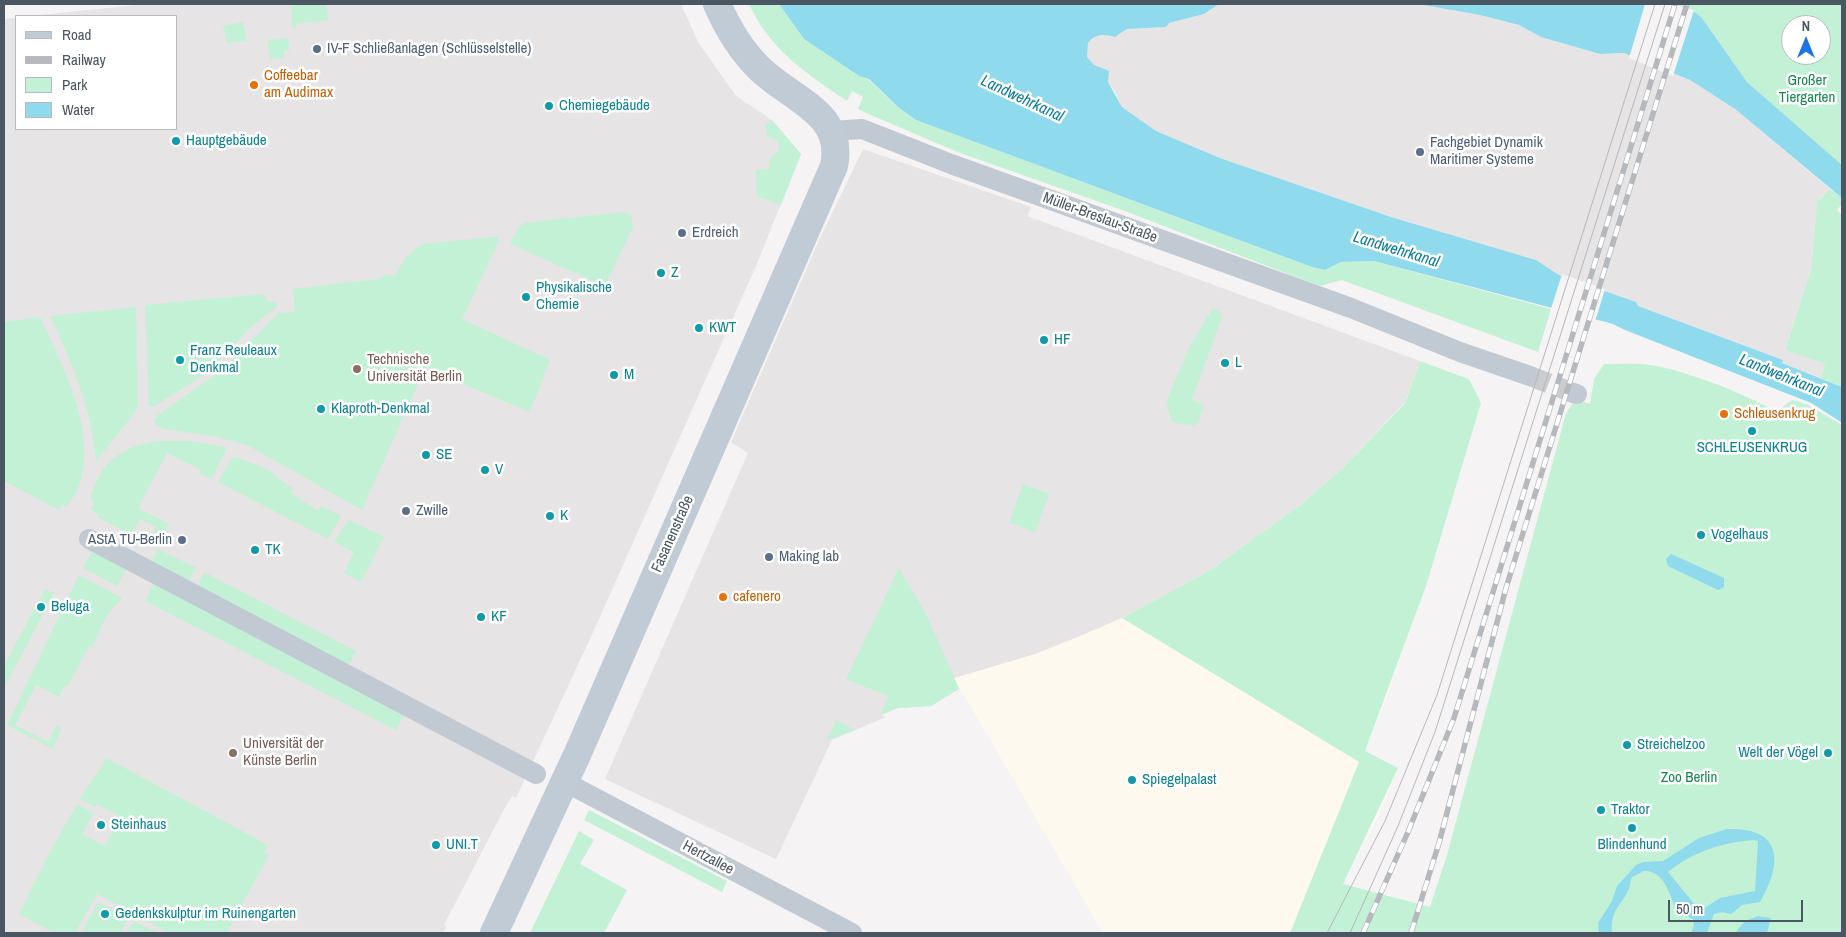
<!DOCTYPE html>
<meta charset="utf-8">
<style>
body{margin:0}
#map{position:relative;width:1846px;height:937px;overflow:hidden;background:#f5f3f3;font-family:"Archivo Narrow",sans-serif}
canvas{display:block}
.frame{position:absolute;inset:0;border:5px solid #4a5661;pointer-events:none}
.legend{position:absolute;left:15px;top:15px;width:162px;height:115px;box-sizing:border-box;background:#fff;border:1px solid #b7bbc0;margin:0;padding:6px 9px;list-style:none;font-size:15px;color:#4a5661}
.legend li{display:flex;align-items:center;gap:10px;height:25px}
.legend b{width:25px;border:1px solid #b7bbc0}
.north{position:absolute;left:1781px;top:15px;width:50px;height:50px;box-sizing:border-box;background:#fff;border:1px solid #b7bbc0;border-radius:50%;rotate:0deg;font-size:14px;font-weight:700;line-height:20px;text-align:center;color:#4a5661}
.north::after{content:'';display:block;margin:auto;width:18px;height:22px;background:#1a73e8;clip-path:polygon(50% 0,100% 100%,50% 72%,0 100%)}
.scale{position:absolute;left:1668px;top:900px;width:135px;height:22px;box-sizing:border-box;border:2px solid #4a5661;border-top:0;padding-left:6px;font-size:15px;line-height:18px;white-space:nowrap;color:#4a5661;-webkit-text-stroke:4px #fff;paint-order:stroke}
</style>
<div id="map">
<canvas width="1846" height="937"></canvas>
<div class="frame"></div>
<ul class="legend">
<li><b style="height:6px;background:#c1cbd6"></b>Road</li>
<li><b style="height:6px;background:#b5b8bd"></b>Railway</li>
<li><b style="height:14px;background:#c3f1d5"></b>Park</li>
<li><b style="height:14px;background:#90daee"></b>Water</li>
</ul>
<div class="north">N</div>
<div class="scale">50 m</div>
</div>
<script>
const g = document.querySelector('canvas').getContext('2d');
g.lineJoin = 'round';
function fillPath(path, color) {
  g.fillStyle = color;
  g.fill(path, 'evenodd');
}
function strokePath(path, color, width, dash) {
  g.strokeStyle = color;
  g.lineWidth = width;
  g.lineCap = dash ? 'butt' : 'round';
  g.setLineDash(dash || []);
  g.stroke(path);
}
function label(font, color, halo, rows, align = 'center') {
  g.font = font + ' "Archivo Narrow",sans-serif';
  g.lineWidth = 5;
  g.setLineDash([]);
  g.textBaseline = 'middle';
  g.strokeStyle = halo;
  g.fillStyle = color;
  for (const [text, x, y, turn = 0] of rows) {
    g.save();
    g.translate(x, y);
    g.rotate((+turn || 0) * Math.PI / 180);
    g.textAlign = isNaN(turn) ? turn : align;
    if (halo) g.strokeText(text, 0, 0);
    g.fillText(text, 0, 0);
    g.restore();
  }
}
const commercial = new Path2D(`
 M1420,361L1469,379L1481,403L1426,586L1385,702L1365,751L1398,768L1380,813L1316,933H1103L954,678L1035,654L1080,636L1175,591L1405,402Z`);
const education = new Path2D(`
 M146,4H681L698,42L736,96L772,120L801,154L756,266L595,628L516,798L512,796L503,811L444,925L446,927L443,933H4V19L16,18V129H176V16H30Z
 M1219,4H1418L1480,15L1519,25L1541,37L1600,54L1624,53L1690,80L1735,109L1830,189L1817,202L1811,269L1785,349L1825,364L1821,378L1782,363L1783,360L1638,306L1636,302L1559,275L1536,260L1391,217L1220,158L1156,131L1122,107L1114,90L1087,57L1088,43L1097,35L1105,34L1115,37L1127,29L1165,27L1169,23L1204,14Z
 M863,149L1031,207L1027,216L1420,361L1405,402L1343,468L1303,503L1209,571L1122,618L1080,636L1035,654L954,678L959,689L931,706L898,708L881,715L886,717L832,740L776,859L605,779L748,453L731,442L820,238Z`);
const green = new Path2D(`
 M291,4H334L326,5L328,20L296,24V27L292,28Z
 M749,4H779L804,39L859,76L868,79L898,107L916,120L1312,267L1325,270L1341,262L1374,261L1551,309L1538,352L1342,280L1319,286L1125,211L960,153L866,113L858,109L863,97L852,91L847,101C807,74 770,50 749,4Z
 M1664,4H1842V165L1747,82L1702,18ZM1791,25H1821V55H1791Z
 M243,22L247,41L227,43L223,26Z
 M289,38V51H284V58L270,59L268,40Z
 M772,120L801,154L781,205L757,196L756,170L770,169L769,158C777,156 781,150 778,141L771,137H767L765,125Z
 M1830,189L1842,198V204L1837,210L1842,215V387L1821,378L1825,364L1785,350L1811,269L1817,202Z
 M622,212L631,215L633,227L605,286L510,244L520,226L525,223Z
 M493,237H498L499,241L462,319L550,360L530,412L425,368L362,510L249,446L214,436L163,429L153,422L158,415L225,368L278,313L295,312L293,289L378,279L389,274L395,276L406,257L422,244Z
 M265,294L267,302H276L277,307L252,326L208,372L153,407L149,406L145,305Z
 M136,307L138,404L136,411L96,461C92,409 72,363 50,316Z
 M1213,308L1223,314L1192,400L1204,405L1198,423L1192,426L1172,422L1166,402L1190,346Z
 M40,317C63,367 96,427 80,483C78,491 72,499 67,506L63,504L59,510L4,481V322Z
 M1420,361L1469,379L1481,403L1426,586L1365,751L1398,768L1343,884L1430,907L1447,855L1566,413L1576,399L1590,404L1594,379L1604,364C1619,364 1635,363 1650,365C1689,371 1747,395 1781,414L1783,407L1792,400L1809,404L1842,424V933H1290L1359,762L1122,618L1209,571L1303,503L1343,468L1405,403Z
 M157,441H189L225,447L226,451L211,479L200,473L201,470L167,453L138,508L169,524L157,548L97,517L98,515L91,509L95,503L90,498C102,461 119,448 157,441ZM140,519L156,527L150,539L134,530Z
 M235,457L265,468L293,489L291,493L318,511L321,506L341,516L328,539L218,482L232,458Z
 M1023,484L1049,494L1035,533L1009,522Z
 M349,520L384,537L361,582L344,573L354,552L334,542Z
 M158,549L196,568L189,580L152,562Z
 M92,552L126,569L117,586L83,568Z
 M899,568L927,616L959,689L931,706L898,708L881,715L888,696L846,679Z
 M204,572L356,651L349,665L198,585Z
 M79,575L122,598L107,615L92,648L89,646L68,686L65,685L59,697L36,685L15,725L48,742L57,725L61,728L53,749L7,725Z
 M154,583L405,714L396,730L145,601Z
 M45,589L54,593L4,688V666Z
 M836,720L855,730L827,740Z
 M106,758L268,845L264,852L269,855L226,933H169L97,894L75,933H54L19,914L47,857L77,804L93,813L82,835L105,846L120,816L97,804L95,807L80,799C88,784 99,773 106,758Z
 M589,810L727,881L722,892L584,820Z
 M579,831L594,840L580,864L627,890L604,933H530Z
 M98,902L129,918L120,933H82Z
 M134,921L158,933H127Z`);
const water = new Path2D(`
 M779,4H1219L1204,14L1169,23L1166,27L1127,29L1115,37C1104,34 1096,33 1088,43L1087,57L1094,65L1109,71L1108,82L1122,107L1156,131L1220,158L1391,217L1536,260L1559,275L1636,302L1638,306L1783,360L1782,363L1842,387V423L1811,403L1636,336L1613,324L1374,261L1341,262L1325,270L1312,267L916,120L898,107L869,79L859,76L804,39Z
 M1418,4H1664L1696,13L1702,18L1747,82L1842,165V198L1735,109L1690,80L1624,53L1600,54L1541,37L1519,25L1480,15Z
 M1671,554L1724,578V587L1718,590L1668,566L1666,559Z
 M1727,829C1783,827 1783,863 1760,902L1742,905L1731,914L1722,912L1714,914L1707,933H1691L1694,926L1693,919L1677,911C1670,897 1665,870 1644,871L1632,877C1630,882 1630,888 1627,893C1618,908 1610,914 1612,933H1599L1598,923L1612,901L1617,886L1636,865L1643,862L1663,861L1699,838ZM1752,840L1758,841L1755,891L1720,898L1700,911L1668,872C1692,852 1721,843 1752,840Z
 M1758,916L1771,918L1767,933H1735L1745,921Z`);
const pier = new Path2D(`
 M1645,4H1673L1694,10L1673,76L1629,58Z
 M1562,274L1605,289L1595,322L1550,312Z
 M1602,321L1811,403L1842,423V425L1810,406L1635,338L1625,332L1601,324Z`);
const streetTunnel = new Path2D(`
 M1530,376L1573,393`);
const street = new Path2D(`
 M833,131L862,129L951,164L1351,308L1460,352L1530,376
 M1573,393L1577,394
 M89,539L536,774
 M565,782L852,933`);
const secondary = new Path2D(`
 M494,933L577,755L834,166C845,114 793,100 761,70C741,51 728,29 717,4`);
const tram = new Path2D(`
 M1327,933L1385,821L1437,695L1655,4
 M1350,933L1398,826L1435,732L1665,4`);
const rail = new Path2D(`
 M1363,933L1408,832L1454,718L1675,4
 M1411,933L1439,843L1506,588L1687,4`);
const markers = [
 [317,49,5,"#5c6f8a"],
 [254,85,5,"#e8710a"],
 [549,106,5,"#0f9aa8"],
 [176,141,5,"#0f9aa8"],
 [1420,152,5,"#5c6f8a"],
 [682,233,5,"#5c6f8a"],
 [661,273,5,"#0f9aa8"],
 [526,297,5,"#0f9aa8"],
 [699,328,5,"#0f9aa8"],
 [1044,340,5,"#0f9aa8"],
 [180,360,5,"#0f9aa8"],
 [1225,363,5,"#0f9aa8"],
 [357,369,5,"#8d6e63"],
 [614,375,5,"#0f9aa8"],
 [321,409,5,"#0f9aa8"],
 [1724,414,5,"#e8710a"],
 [1752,431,5,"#0f9aa8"],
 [426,455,5,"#0f9aa8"],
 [485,470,5,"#0f9aa8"],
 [406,511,5,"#5c6f8a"],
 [550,516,5,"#0f9aa8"],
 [1701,535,5,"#0f9aa8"],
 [182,540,5,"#5c6f8a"],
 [255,550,5,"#0f9aa8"],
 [769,557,5,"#5c6f8a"],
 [723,597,5,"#e8710a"],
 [41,607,5,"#0f9aa8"],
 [481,617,5,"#0f9aa8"],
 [1627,745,5,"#0f9aa8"],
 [233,753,5,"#8d6e63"],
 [1828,753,5,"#0f9aa8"],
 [1132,780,5,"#0f9aa8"],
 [1601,810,5,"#0f9aa8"],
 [101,825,5,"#0f9aa8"],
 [1632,828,5,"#0f9aa8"],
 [436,845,5,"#0f9aa8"],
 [105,914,5,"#0f9aa8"]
];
const serviceNames = [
 ["IV-F Schließanlagen (Schlüsselstelle)",327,49],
 ["Fachgebiet Dynamik",1430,143],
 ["Maritimer Systeme",1430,160],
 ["Erdreich",692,233],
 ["Zwille",416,511],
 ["AStA TU-Berlin",172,540,"right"],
 ["Making lab",779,557]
];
const foodNames = [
 ["Coffeebar",264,76],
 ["am Audimax",264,93],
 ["Schleusenkrug",1734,414],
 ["cafenero",733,597]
];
const parkNames = [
 ["Großer",1807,81],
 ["Tiergarten",1807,98],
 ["Zoo Berlin",1689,778]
];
const cultureNames = [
 ["Chemiegebäude",559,106],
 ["Hauptgebäude",186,141],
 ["Z",671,273],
 ["Physikalische",536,288],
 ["Chemie",536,305],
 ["KWT",709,328],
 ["HF",1054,340],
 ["Franz Reuleaux",190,351],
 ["Denkmal",190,368],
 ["L",1235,363],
 ["M",624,375],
 ["Klaproth-Denkmal",331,409],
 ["SCHLEUSENKRUG",1752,448,"center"],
 ["SE",436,455],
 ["V",495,470],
 ["K",560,516],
 ["Vogelhaus",1711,535],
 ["TK",265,550],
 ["Beluga",51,607],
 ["KF",491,617],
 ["Streichelzoo",1637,745],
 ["Welt der Vögel",1818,753,"right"],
 ["Spiegelpalast",1142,780],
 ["Traktor",1611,810],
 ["Steinhaus",111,825],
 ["UNI.T",446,845],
 ["Blindenhund",1632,845,"center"],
 ["Gedenkskulptur im Ruinengarten",115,914]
];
const streetNames = [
 ["Müller-Breslau-Straße",1100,218,20],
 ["Fasanenstraße",673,534,-66],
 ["Hertzallee",708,858,28]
];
const educationNames = [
 ["Technische",367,360],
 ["Universität Berlin",367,377],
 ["Universität der",243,744],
 ["Künste Berlin",243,761]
];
const waterNames = [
 ["Landwehrkanal",1022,99,25],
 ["Landwehrkanal",1396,250,17],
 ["Landwehrkanal",1781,376,22]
];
fillPath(commercial, '#fdf9ef');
fillPath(education, '#e6e4e5');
fillPath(green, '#c3f1d5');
fillPath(water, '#90daee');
fillPath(pier, '#f5f3f3');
strokePath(streetTunnel, '#caccce', 20, [20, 10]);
strokePath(street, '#c1cad2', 20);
strokePath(secondary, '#c1cbd6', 28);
strokePath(tram, '#b5b8bd', 1);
strokePath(rail, '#b5b8bd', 5.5);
strokePath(rail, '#fff', 4, [11]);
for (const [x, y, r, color] of markers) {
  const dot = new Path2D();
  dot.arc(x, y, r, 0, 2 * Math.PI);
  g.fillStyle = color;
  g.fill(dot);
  strokePath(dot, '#fff', 2);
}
label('15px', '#4e5e75', '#fff', serviceNames, 'left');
label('15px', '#c56008', '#fff', foodNames, 'left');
label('15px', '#17864f', '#fff', parkNames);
label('15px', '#0d838f', '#fff', cultureNames, 'left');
label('15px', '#4a5661', '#fff', streetNames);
label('15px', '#785e54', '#fff', educationNames, 'left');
label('italic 16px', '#0c7c9b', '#fff', waterNames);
</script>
